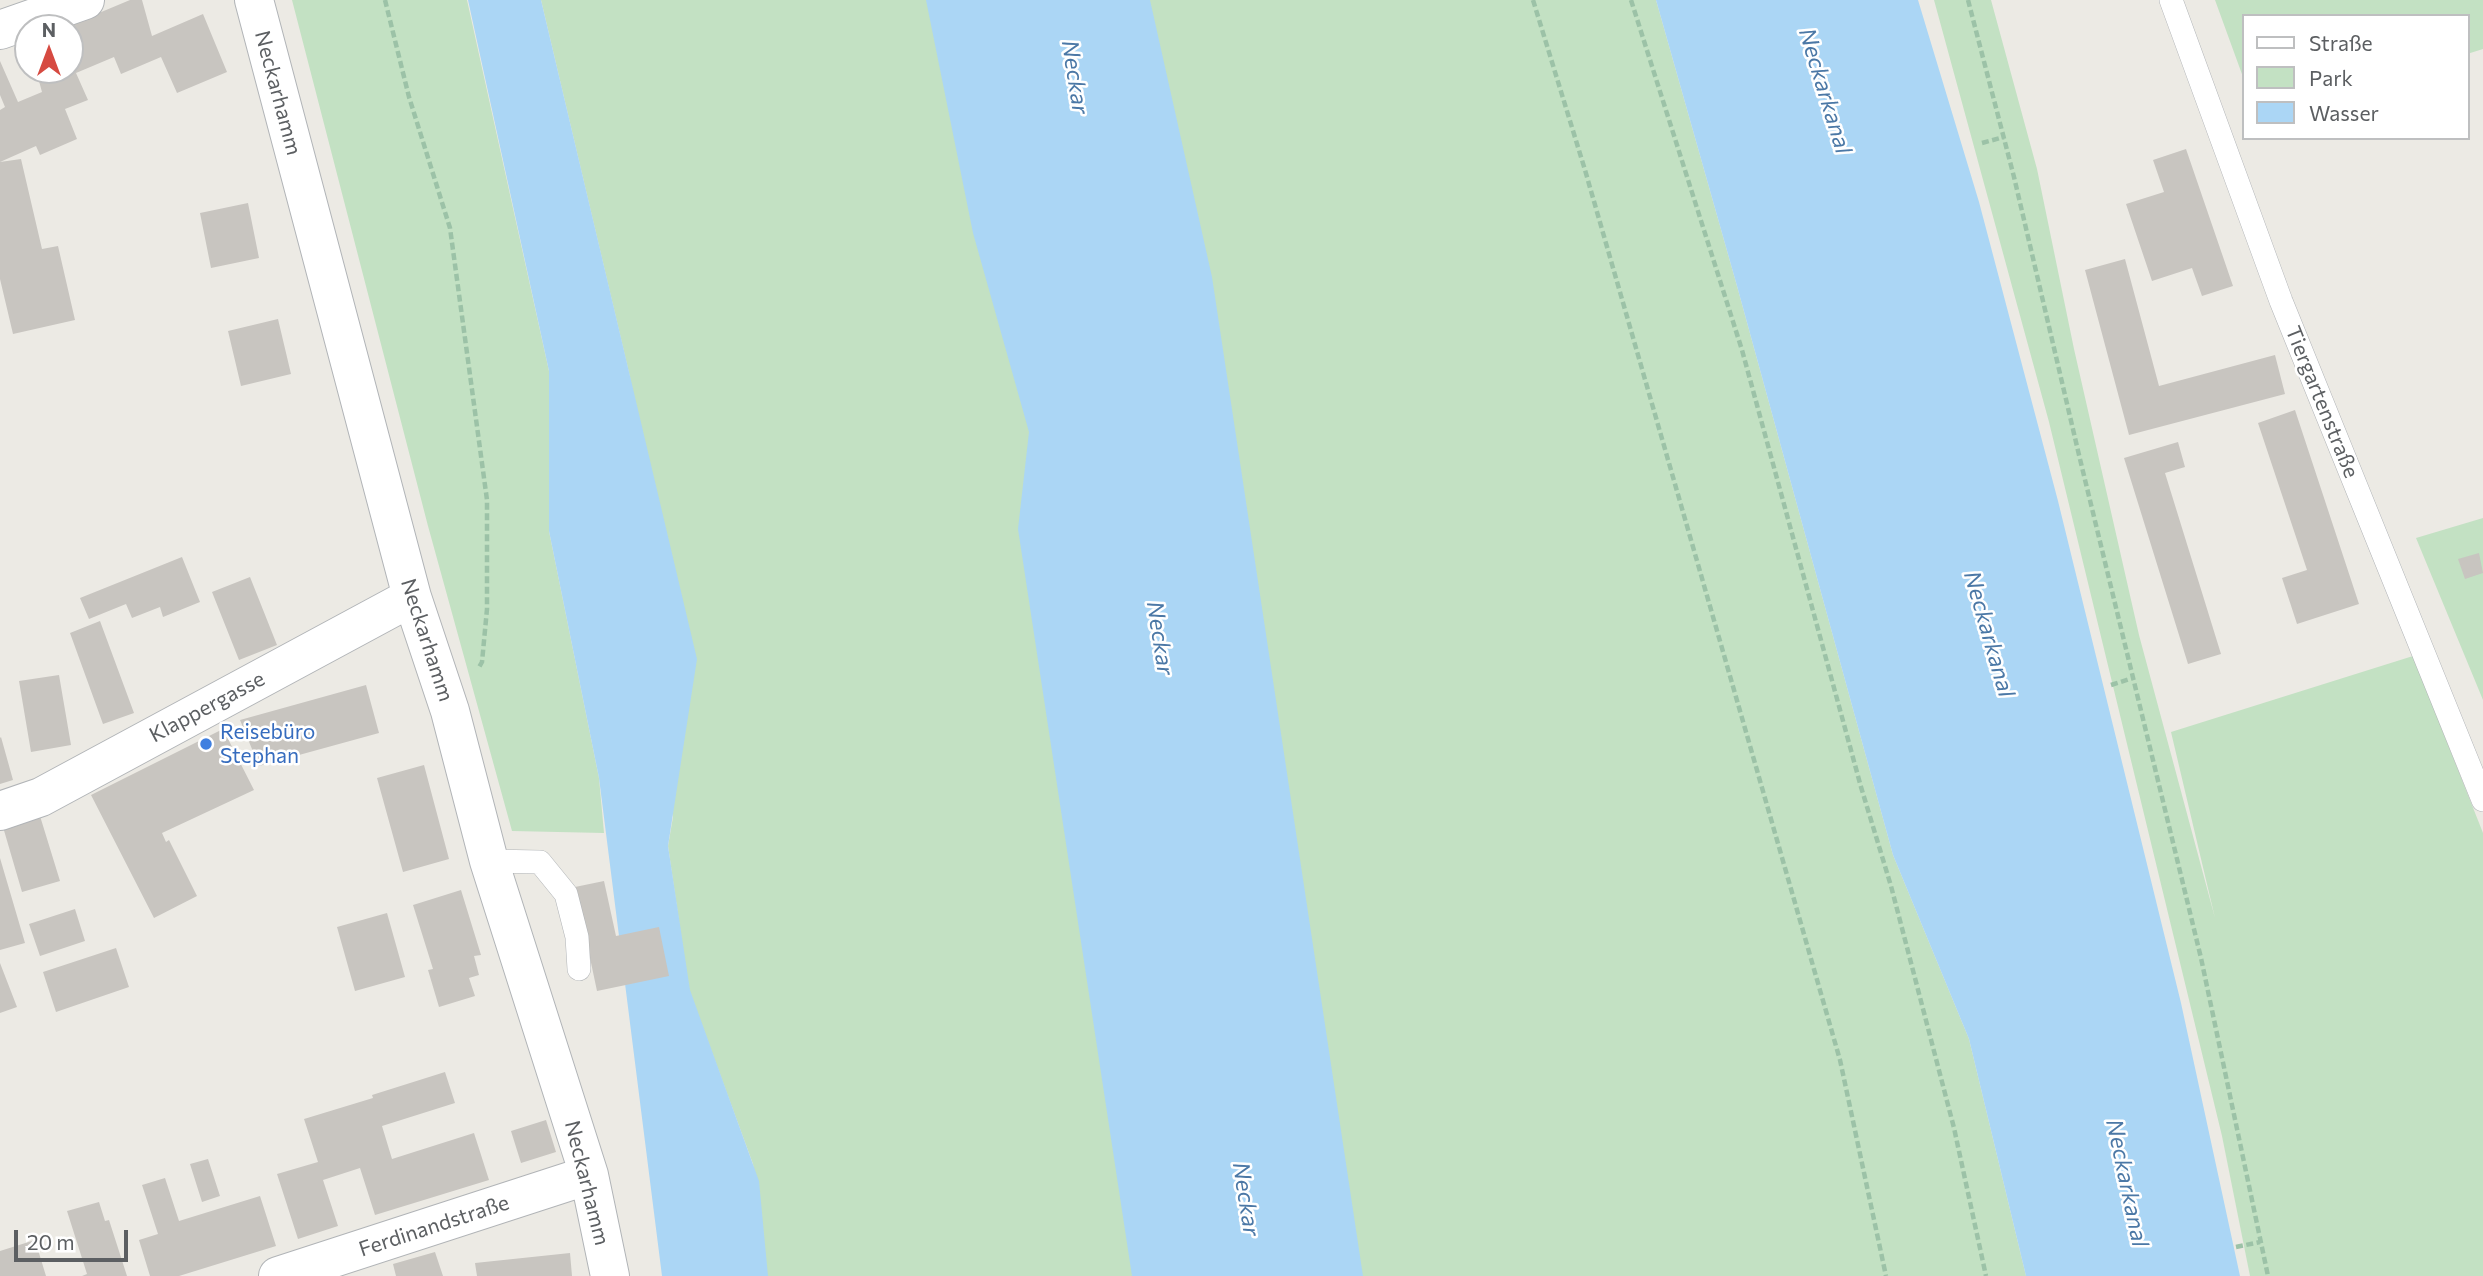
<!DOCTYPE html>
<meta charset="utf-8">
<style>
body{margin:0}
#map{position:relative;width:2483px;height:1276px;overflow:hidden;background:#eceae4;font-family:Commissioner,sans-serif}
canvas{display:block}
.legend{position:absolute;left:2242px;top:14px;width:228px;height:126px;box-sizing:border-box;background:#fff;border:2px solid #bebfc0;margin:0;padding:9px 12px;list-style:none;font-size:21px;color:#5c5f62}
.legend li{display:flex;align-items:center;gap:14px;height:35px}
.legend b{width:35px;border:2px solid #bebfc0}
.north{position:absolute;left:14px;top:14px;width:70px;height:70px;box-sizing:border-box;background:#fff;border:2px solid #bebfc0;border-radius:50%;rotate:0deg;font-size:19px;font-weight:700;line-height:28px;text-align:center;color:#5c5f62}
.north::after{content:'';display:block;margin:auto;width:24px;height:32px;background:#d64a41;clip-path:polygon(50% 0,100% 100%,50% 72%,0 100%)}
.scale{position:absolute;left:14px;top:1230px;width:114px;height:32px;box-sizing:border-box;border:4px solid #5c5f62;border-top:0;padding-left:9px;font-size:21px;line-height:24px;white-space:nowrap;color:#5c5f62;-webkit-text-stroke:5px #fff;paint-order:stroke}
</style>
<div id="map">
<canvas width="2483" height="1276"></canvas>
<ul class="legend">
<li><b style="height:9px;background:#fff"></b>Straße</li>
<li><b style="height:19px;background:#c3e1c3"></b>Park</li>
<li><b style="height:19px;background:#abd6f5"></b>Wasser</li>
</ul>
<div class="north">N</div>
<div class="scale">20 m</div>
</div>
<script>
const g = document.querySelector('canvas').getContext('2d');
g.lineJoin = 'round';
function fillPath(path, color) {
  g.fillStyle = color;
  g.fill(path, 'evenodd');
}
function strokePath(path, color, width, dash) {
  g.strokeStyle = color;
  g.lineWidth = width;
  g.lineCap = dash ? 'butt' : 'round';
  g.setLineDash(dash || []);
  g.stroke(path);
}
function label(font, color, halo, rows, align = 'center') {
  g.font = font + ' Commissioner,sans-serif';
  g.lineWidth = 5;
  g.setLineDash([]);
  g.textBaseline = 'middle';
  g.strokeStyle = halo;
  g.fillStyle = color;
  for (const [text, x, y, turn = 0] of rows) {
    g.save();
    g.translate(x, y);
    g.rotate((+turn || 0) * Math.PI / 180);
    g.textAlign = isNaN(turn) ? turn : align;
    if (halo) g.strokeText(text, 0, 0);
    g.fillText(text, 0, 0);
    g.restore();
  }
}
const green = new Path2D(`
 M292,0H467L549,371V531L599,778L604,833L512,831L428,526Z
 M541,0H1656L1737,286L1893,855L1969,1039L2026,1276H765L753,1164L689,990L668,846L673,817L630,377Z
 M1934,0H1991L2037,169L2074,349L2139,635L2215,918L2171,732L2413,656L2483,833V1276H2250L2222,1136L2049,422Z
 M2215,0H2483V49L2467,54V16H2243V77Z
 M2483,518V700L2416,538Z`);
const water = new Path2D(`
 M468,0H541L697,659L668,846L690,990L759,1181L768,1276H662L599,778L549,531V371Z
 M926,0H1150L1212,277L1363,1276H1132L1018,529L1029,432L973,233Z
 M1656,0H1918L1979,202L2058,501L2181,1003L2240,1276H2026L1969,1039L1893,855L1737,286Z`);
const building = new Path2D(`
 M130,0H142L152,36L203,14L227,72L177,93L161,57L121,74L114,57L76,73L88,100L65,109L77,139L40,155L36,146L0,162V110L5,107L0,95V61L18,102L42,92L36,70H70V28H63Z
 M2186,149L2233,286L2202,296L2192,268L2152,281L2126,204L2164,192L2153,160Z
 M21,159L42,249L58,246L75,320L13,334L0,279V162Z
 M248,203L259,258L211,268L200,213Z
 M2125,259L2159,386L2275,355L2285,394L2129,435L2085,270Z
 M278,319L291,374L241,386L228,331Z
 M2295,410L2359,604L2297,624L2282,578L2307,570L2258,423Z
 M2178,442L2185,467L2165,473L2221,654L2188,664L2124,458Z
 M2479,553L2483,573L2465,579L2458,559Z
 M182,557L200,602L163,617L160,607L132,618L126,604L89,619L80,598Z
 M250,577L277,645L239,660L212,592Z
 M100,621L134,713L103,724L70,633Z
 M59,675L71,745L31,752L19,681Z
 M366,685L379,733L259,766L240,720Z
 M223,729L254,790L162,833L166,842L169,840L197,896L154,918L91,795Z
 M1,737L13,780L0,784V738Z
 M424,765L449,859L403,872L377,778Z
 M40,816L60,881L22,892L3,827Z
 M0,858L25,943L0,950Z
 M604,881L616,936L659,927L669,976L597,991L575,887Z
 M461,890L481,955L474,956L479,975L469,978L475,996L439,1007L428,970L433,969L413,905Z
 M75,909L85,941L40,956L29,924Z
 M387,913L405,977L355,991L337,927Z
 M116,948L129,987L56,1012L43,972Z
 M0,963L17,1007L0,1013Z
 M445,1072L455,1103L382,1126L392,1159L474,1133L489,1180L375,1215L360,1168L323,1180L338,1226L298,1239L277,1174L318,1162L304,1119L373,1098L372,1095Z
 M546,1120L556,1152L521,1163L511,1131Z
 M208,1159L220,1196L202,1202L190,1164Z
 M165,1178L179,1221L260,1196L276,1246L179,1276H150L139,1240L158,1234L142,1185Z
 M99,1202L105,1221L109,1220L127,1276H82L87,1274L67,1211Z
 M35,1240L46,1276H0V1251Z
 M435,1252L443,1276H396L393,1264Z
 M570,1253L572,1276H477L475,1263Z`);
const path = new Path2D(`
 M385,0L409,97L450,228L487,500V609L482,662L478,669
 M1533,0L1585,170L1840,1060L1886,1276
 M1631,0L1742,350L1861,787L1891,886L1954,1128L1986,1276
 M1968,0L2014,177L2079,455L2201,958L2268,1276
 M1982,143L2004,137
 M2111,685L2133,678
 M2236,1247L2260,1242`);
const service = new Path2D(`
 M2171,0L2281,301L2483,800
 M489,861L540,862L566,894L577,937L579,969`);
const minor = new Path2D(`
 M254,0L412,597L450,711L489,861L589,1175L610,1276
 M0,30L85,0
 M0,811L41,797L412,597
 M278,1276L589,1175`);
const markers = [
 [206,744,7,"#3f7fe0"]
];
const streetNames = [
 ["Neckarhamm",278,93,75],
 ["Tiergartenstraße",2322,402,68],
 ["Neckarhamm",427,640,72],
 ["Klappergasse",207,707,-28],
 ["Neckarhamm",587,1183,76],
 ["Ferdinandstraße",434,1226,-18]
];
const shopNames = [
 ["Reisebüro",220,732],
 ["Stephan",220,756]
];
const waterNames = [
 ["Neckar",1075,77,81],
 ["Neckarkanal",1825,91,73],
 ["Neckarkanal",1989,634,74],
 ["Neckar",1160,638,81],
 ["Neckarkanal",2127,1183,78],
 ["Neckar",1246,1199,81]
];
fillPath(green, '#c3e1c3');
fillPath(water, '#abd6f5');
fillPath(building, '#c8c5c0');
strokePath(service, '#b1b4b7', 24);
strokePath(minor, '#b1b4b7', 40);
strokePath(path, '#9cc2a7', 4.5, [7, 3.5]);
strokePath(service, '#fff', 23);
strokePath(minor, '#fff', 38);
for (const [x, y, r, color] of markers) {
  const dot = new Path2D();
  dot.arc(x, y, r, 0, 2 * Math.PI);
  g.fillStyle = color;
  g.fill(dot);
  strokePath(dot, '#fff', 2.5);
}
label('21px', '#5c5f62', '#fff', streetNames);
label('21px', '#366cbe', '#fff', shopNames, 'left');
label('italic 23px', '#4b78a6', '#fff', waterNames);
</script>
